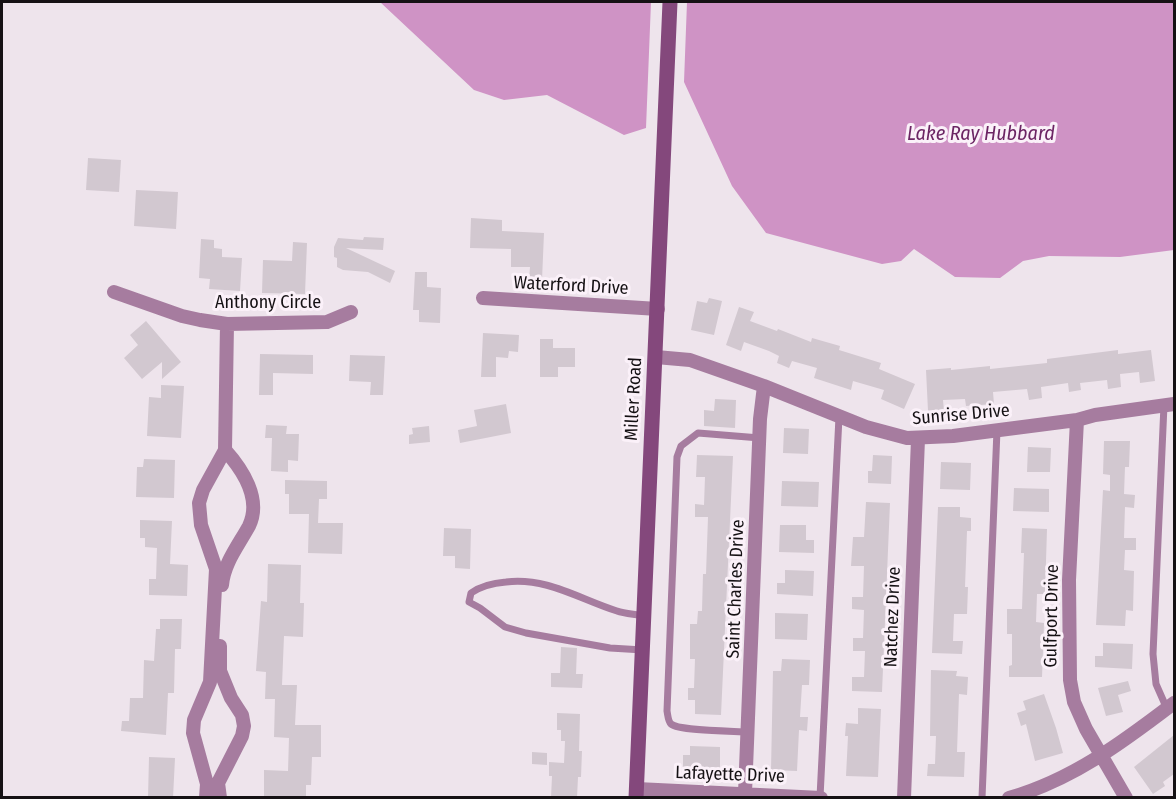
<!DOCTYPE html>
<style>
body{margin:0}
#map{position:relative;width:1176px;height:799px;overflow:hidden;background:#eee4ec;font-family:"Fira Sans Condensed",sans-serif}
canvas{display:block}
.frame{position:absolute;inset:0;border:3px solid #151114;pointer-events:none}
</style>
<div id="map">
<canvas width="1176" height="799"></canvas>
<div class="frame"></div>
</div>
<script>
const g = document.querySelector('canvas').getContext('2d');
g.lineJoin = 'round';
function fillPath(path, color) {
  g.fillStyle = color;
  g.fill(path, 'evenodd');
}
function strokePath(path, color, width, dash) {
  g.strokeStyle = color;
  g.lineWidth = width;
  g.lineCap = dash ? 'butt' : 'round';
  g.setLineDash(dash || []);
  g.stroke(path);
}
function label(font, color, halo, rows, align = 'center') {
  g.font = font + ' "Fira Sans Condensed",sans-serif';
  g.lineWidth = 6;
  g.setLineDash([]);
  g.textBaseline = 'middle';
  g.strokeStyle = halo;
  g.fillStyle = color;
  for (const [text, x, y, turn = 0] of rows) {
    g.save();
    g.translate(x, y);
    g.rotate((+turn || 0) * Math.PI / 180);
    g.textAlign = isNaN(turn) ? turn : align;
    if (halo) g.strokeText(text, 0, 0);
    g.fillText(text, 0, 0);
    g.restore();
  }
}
const water = new Path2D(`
 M380,2H651L646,128L624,135L547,95L504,100L474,90Z
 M687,2H1174V250L1120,257L1049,256L1023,261L1000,278L955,277L914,249L901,261L882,264L766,233L732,186L684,82Z`);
const building = new Path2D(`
 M88,158L121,160L119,192L86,190Z
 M136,190L178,192L176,229L134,226Z
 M471,218L502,220V231L544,233L542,280L529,279L530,267H511V249L470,248Z
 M364,237L384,238L383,250L346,248L395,271L390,283L368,272L343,270L337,267V258L334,257V247L338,238L363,240Z
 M201,239L214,240V248L222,249V257L242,258L240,291L209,289L210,279L199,278Z
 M293,242L307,243L305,294L262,293L263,260L292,261Z
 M415,272H427V287L441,288L440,323L419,322V310H413Z
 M709,298L722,301L714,335L691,330L697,301L707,303Z
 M739,307L754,312L750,321L777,331L778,329L811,342L812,338L840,346L839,350L881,363L879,369L915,384L904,409L881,399L884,390L853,381L851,390L814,378L817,368L792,361L789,368L777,363L779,356L769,351L744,342L741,351L726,345Z
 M146,321L181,362L162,379V362L142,379L124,358L138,345L130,335Z
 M483,333L519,335L518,352L509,351L508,358L496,357V377H481Z
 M540,339H553V348H575V367H558V377H540Z
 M1118,350V354L1151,350L1155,381L1140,383L1139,372L1120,374L1121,387L1108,389L1107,380L1080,383L1081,390L1069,392L1068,383L1041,387L1042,398L1029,400L1027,389L993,392L994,404L966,406L965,399L943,400L944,411H928L926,370L951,368V370L990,366V369L1047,363V359Z
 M260,354L313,355V374L273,373V395H259Z
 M350,355L385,356L383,395H370L371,382L349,381Z
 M161,385L184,386L181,438L147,436L149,397L161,398Z
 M715,399L736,400L735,428L704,426V410L714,411Z
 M506,404L511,433L460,443L458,430L477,426L474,410Z
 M266,425L287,426L286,434H299L298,461L288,460V472L271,471L272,438H265Z
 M429,426L430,442L409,444V435L413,434L412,428Z
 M784,428L809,429L808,454L783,453Z
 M1104,441H1130L1129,467H1125L1124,494L1135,495L1134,508L1125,507L1124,538H1136V550H1125L1124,570L1134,571L1133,611L1126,610L1125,626L1096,625L1103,490L1110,491V475L1103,474Z
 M1028,447L1051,448L1050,472H1027Z
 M697,455L733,456L721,715L695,714V700H688V688H694L695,659H690V624H697L698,611H702L703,574H706L708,517H695V504L704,505L705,477H696Z
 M873,455L892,456L891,484L868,483V471H872Z
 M144,459L175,460L174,498L136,497L137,467H143Z
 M941,462L971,463L970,490L940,489Z
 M285,480L327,481V499H319L318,523H343L342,554L308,553L309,514H289V494H285Z
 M782,481L819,482L818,507L781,506Z
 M1014,488L1049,489V512L1013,511Z
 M866,502L890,503L882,692L852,691V677H864L865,651H853V638H863L864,610L852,609V597H863L864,566H851L853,537H864Z
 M938,507H960V517L971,518V531H967L965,587H968L967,614H954L953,641H963L962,654L932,653Z
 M140,520L172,521L170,564L188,565L187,596L149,595V579H156L157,548L145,547V538H140Z
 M780,525H806V540H814V553L779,552Z
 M444,528L471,529L470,569L455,568V556H443Z
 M1022,528L1047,529L1045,594H1037L1036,622L1044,623L1042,677H1009V666L1012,665V634H1007V609H1022L1024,553H1021Z
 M268,564L301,565L300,603H304L303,637L284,636L282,685H297L295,725H321V757H312L311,785H306V798L264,797V770L288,771L289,738L274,737L275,699H265L266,672L256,671L261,601L267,602Z
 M785,570L814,571L813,596L777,594V583H785Z
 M775,613L808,614L807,640L775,639Z
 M160,619H182L181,649H175L174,693H168L166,735L121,731L122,721H129L130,698H143L144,660L154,661L156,629H160Z
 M1103,643L1133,644L1132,669L1095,667V656H1103Z
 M561,647L577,648L576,674H583L582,688L551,687V673H560Z
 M782,659L810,660L809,685H802L800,717H808L807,731L799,730L797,771L771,770L773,671H781Z
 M931,670L957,671L956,676L968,677L967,695L959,694L957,752H965L964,777L927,776L928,764H935L936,736H930Z
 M1128,681L1131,691L1118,695L1123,712L1106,716L1098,688Z
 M1044,694L1056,728L1063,753L1035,761L1026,724L1021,726L1017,713L1026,710L1023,701Z
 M858,708L881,709L878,777L846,776L848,736H845L846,723L858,724Z
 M557,713L580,714L579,751H582L581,777H578L577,798H551L552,776H549V762L564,763L565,741H561V730H557Z
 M1174,735V774L1163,782L1165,786L1153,794L1134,767Z
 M690,746L720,747V769L683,768V755H690Z
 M532,752L547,753V765L532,764Z
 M149,757L175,758L173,798H148Z`);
const lane = new Path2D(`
 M1164,405L1153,654L1156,684L1167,709
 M643,650L610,648L526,633L505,627L480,608L469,602L471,593C481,586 493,583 506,582C547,577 579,599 617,611C625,614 635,614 644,616
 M748,732C735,731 679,731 671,724C668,721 668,716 667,711L677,457L681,446L698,433L760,438
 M820,797L839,417
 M982,798L997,430`);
const street = new Path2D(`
 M114,292L182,316L200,320L227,324L327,322L351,312
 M483,298L658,309
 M656,357L690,360L764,386L866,427L907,438L953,436L1077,420L1095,415L1174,404
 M1077,420L1069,580L1070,680L1074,702L1086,729L1126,798
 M222,585C224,563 238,546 249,526C262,499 242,469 225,450
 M637,789L821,798
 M745,793L760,419L764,386
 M206,798L207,784L193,733L194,720L210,682L216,569L201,525L199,503L203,490L225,450L227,324
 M220,798L218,783L242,736L244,726L242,715L231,698L220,671V646
 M904,798L918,439
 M1009,798C1072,780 1123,742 1174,703`);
const secondary = new Path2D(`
 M636,798L670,2`);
const streetNames = [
 ["Waterford Drive",571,286,3],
 ["Anthony Circle",268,303],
 ["Miller Road",634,399,-87],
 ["Sunrise Drive",961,415,-5],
 ["Saint Charles Drive",736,589,-88],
 ["Gulfport Drive",1052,616,-89],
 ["Natchez Drive",893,617,-88],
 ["Lafayette Drive",730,775,2]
];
const waterNames = [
 ["Lake Ray Hubbard",981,134]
];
fillPath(water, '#cf93c5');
fillPath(building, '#d2c8d0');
strokePath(lane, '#a67c9f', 7);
strokePath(street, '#a67c9f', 14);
strokePath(secondary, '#84487c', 15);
label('18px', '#151114', '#fbf1f9', streetNames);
label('italic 20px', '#6c2564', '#fbf1f9', waterNames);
</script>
